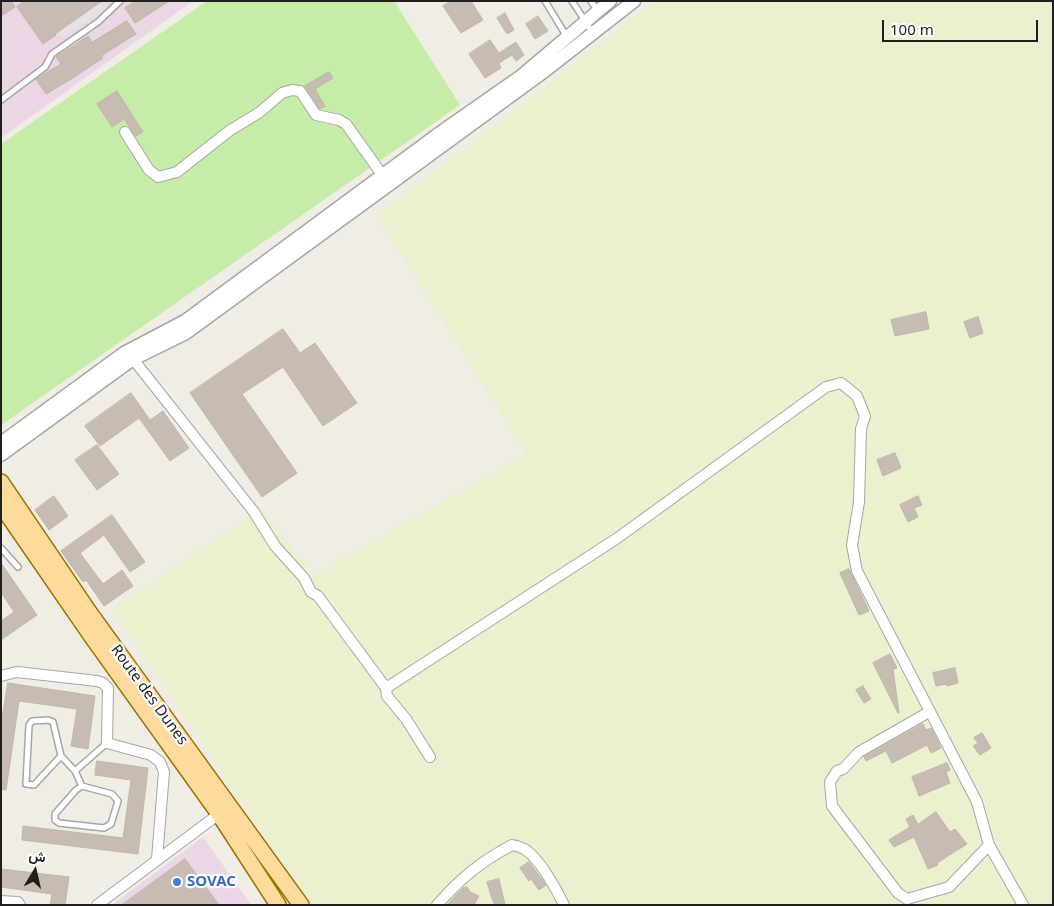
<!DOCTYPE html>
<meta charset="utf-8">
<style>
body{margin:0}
#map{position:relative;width:1054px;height:906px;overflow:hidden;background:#f0ede5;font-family:"Noto Sans",Vazirmatn,sans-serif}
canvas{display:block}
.frame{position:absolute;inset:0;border:2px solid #1f1f1f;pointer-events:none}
.north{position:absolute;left:10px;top:846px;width:50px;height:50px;-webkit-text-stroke:4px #fff;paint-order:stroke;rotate:9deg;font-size:14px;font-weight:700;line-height:20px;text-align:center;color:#1f1f1f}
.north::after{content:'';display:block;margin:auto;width:18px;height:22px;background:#1f1f1f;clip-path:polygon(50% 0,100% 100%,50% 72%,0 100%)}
.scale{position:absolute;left:882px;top:20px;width:156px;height:22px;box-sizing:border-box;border:2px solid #1f1f1f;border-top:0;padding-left:6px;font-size:15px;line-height:18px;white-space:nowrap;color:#1f1f1f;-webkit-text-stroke:4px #fff;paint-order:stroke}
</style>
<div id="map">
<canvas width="1054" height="906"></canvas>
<div class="frame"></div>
<div class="north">ش</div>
<div class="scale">100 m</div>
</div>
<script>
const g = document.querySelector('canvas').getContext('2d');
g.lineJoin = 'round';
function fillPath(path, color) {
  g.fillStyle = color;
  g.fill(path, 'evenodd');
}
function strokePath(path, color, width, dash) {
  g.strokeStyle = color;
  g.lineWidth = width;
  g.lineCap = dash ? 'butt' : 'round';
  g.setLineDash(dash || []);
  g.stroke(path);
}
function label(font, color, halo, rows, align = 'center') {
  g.font = font + ' "Noto Sans",sans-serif';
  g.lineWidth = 4.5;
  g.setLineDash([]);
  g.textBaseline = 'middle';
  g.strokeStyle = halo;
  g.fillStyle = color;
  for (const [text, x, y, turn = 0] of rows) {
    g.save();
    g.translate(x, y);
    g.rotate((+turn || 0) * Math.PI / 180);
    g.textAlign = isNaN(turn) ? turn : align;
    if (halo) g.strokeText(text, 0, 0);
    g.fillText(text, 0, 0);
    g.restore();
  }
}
const industrial = new Path2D(`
 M1,1H193L1,138Z
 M203,837L251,905H112Z`);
const farmland = new Path2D(`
 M655,1H1053V905H311L112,609L262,508L313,575L526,454L377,216Z`);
const grass = new Path2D(`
 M207,1H394L460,105L1,425V144Z`);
const parking = new Path2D(`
 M36,1H99L104,10L61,38Z`);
const building = new Path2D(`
 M1,1H11L15,7L1,16Z
 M24,1H102L55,34L56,35L43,44L17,7Z
 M136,1H169L135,23L125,8Z
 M451,1H471L483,20L461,33L443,6Z
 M505,13L514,30L507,34L497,18Z
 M538,16L548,31L535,39L526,24Z
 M127,21L136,34L101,56L103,58L71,79L46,94L36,79L61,64L56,57L88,36L92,42Z
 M490,40L499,53L516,42L524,55L516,61L512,55L499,63L501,68L485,78L469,54Z
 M329,72L333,78L315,89L325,106L320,109L305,86Z
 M117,91L143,132L136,136L124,119L112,127L97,104Z
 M926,312L929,329L895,336L891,320Z
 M978,317L983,333L970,338L964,322Z
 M283,329L300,353L315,343L357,403L323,426L283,367L242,394L297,473L262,497L190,393Z
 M131,393L150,420L163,411L189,448L170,461L139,418L100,446L85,426Z
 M97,445L119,474L97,490L75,460Z
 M895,453L901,468L883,476L877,460Z
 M54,496L68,516L49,530L35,510Z
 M918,496L922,505L914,508L918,517L908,522L900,505Z
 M112,515L145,562L130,572L104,535L80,553L103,584L122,570L133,586L104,606L86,580L83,582L61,551Z
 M1,563L37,615L1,640V621L14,612L1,592Z
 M849,569L869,611L859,615L840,573Z
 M890,654L897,668L893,669L899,713H898L873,663Z
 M955,668L958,683L947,686L946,684L936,686L933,673Z
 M8,683L95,696L88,749L71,746L77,709L19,701L6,790L1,789V726Z
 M863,686L871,699L864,703L856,690Z
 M923,724L926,730L931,728L941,748L931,753L927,745L892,763L886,751L866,761L864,757Z
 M982,733L991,748L980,755L973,746L978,743L974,738Z
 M97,761L148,768L138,854L22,840L23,826L123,838L131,780L95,775Z
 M947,763L950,770L946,772L950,783L919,796L912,777Z
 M936,812L950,832L955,829L967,844L937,863L938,865L928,869L914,837L894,847L889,840L910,827L906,819L913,815L918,824Z
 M185,859L219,905H122Z
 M529,862L546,885L539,890L531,879L529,881L520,868Z
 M1,869L69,877L65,905H50L52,894L1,887Z
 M499,879L505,905H495L492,899L487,882Z
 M467,887L470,892L479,896L474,905H447L463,888Z`);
const service = new Path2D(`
 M545,1L567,37
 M572,1L593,33
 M591,1L598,12
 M1,100L45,67L52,54L98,22L120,1
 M1,548L18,567
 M61,756L34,785L26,784L29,725L32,721L48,720L53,722L61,756L75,771
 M82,786L76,790L55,814V820L59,823L104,828L111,824L118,801L112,794L82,786L75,771L107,743`);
const minor = new Path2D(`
 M125,132L149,170L158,177L177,172L229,131L260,112L282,93L292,90L300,91L316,115L339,120L346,124L383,176
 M133,359L254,512L275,546L304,578L311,592L318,596L386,688L387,696L406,719L430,757
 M1,676L17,672L97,681L103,683L108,688L107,743L151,755L160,762L164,772L157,859
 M386,688L616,539L826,387L841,383L857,396L865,416L861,429L859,502L852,545L857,571L977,802L989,845L1023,905
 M929,712L859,752L843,769L837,771L830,782L832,806L898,893L907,899L949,887L989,845
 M1,901L18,902L20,905
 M97,905L219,814
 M437,905C461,878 480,862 512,845C516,846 521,847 524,849C538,856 557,890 564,905`);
const tertiary = new Path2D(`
 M1,443L124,353L185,321L437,135L520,77L610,1
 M1,455L133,359L186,333L542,73L634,1`);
const primary = new Path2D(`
 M1,482L89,612L301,905
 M1,505L92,637L219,814L278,905`);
const markers = [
 [177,882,5,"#3f7fe0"]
];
const streetNames = [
 ["Route des Dunes",149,695,54]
];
const shopNames = [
 ["SOVAC",187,882]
];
fillPath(industrial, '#ead6e5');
fillPath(farmland, '#ebf0cf');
fillPath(grass, '#c5eda8');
fillPath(parking, '#e3e3e3');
fillPath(building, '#c6bcb4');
strokePath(building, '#c3b5a6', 1);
strokePath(service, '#a6a6a6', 8);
strokePath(minor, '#a6a6a6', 12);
strokePath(tertiary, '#a6a6a6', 15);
strokePath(primary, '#9a7200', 18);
strokePath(service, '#fff', 5);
strokePath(minor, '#fff', 10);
strokePath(tertiary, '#fff', 12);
strokePath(primary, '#ffdb9b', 15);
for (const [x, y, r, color] of markers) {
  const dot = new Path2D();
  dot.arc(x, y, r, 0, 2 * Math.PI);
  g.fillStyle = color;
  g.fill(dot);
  strokePath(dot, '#fff', 2);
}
label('15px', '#1f1f1f', '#fff', streetNames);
label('bold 15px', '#366cbe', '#fff', shopNames, 'left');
</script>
